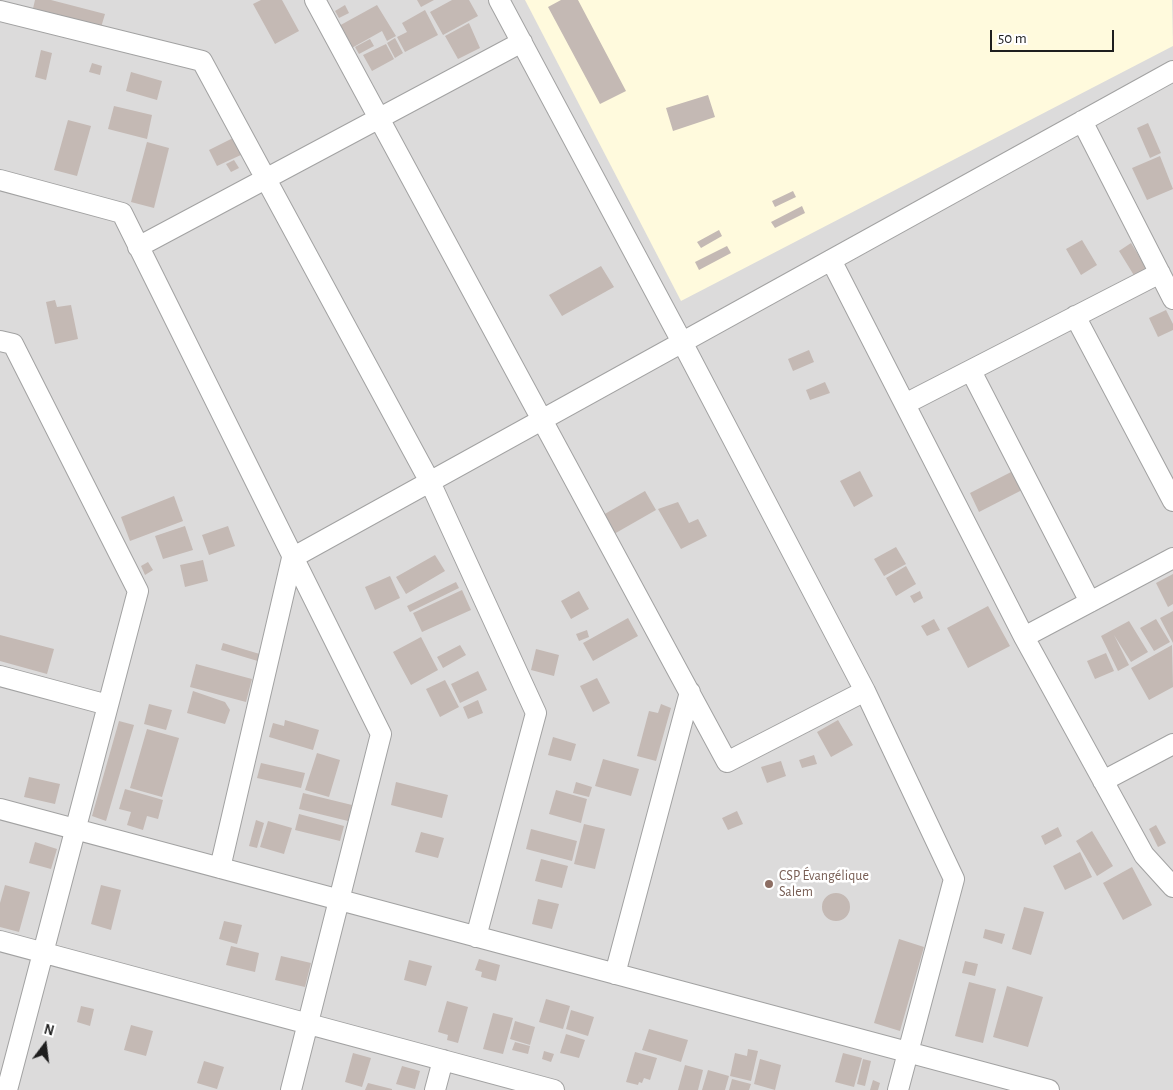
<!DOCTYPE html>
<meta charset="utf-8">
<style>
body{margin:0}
#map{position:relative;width:1173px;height:1090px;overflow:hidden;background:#efeae4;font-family:"Alegreya Sans",sans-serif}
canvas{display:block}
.north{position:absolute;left:20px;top:1020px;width:50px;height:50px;-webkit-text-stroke:4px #fff;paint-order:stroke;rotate:15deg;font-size:14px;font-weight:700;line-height:20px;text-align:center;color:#1e1e1e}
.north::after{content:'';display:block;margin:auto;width:18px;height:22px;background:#1e1e1e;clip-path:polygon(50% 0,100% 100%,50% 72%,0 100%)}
.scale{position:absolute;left:990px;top:30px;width:124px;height:22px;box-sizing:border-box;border:2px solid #1e1e1e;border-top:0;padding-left:6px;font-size:15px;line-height:18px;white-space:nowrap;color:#1e1e1e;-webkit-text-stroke:4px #fff;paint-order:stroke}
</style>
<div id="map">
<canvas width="1173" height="1090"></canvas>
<div class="north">N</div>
<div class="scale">50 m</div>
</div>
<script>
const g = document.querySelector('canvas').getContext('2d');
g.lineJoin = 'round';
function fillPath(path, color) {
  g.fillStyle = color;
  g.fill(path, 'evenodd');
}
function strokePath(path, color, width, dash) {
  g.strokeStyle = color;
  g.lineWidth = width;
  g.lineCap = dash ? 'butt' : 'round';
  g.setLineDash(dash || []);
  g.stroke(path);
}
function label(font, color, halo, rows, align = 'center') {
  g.font = font + ' "Alegreya Sans",sans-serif';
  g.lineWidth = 5;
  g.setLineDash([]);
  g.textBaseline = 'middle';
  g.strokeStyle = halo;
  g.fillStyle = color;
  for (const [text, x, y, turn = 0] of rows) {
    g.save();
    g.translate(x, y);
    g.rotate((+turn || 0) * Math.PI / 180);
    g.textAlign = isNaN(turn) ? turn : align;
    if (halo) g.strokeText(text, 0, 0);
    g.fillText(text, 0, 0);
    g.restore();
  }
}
const residential = new Path2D(`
 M0,0H1173V1090H0Z`);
const education = new Path2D(`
 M525,0H1172L1173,46L681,301Z`);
const building = new Path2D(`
 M35,0H51L105,14L99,34L31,17Z
 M261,0H282L299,31L275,44L253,4Z
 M417,0H434L421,7Z
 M452,0H469L478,16L443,35L430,12Z
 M561,0H578L626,91L600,104L548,7Z
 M345,5L349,13L339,18L335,11Z
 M377,5L396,36L387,41L382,31L350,49L337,27Z
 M425,10L438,35L405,52L397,37L407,32L402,23Z
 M469,23L480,48L458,59L445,36Z
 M395,38L403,53L395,58L387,43Z
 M370,39L374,46L359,54L355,47Z
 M386,44L394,59L372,71L363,55Z
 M41,50L52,53L46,80L35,77Z
 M92,63L102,66L100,75L89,72Z
 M131,72L162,81L157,100L126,91Z
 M708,95L715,117L673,131L666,108Z
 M114,106L152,115L147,139L108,129Z
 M68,120L91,126L77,176L54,170Z
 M1148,123L1161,153L1150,158L1137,128Z
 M235,137L243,154L217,166L209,150Z
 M147,142L169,148L154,208L131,202Z
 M1160,156L1173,189L1147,200L1132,168Z
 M234,160L239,168L231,172L226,164Z
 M793,191L796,197L775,207L772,201Z
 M802,206L805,213L775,228L771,222Z
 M719,230L722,236L701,248L697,242Z
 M1082,240L1097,265L1081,275L1066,249Z
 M1131,243L1147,269L1135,277L1119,251Z
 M727,246L731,253L699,270L695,262Z
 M601,266L614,287L562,316L549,295Z
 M55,300L57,307L71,305L78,339L55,344L46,302Z
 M1166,310L1173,324V330L1158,337L1149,318Z
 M809,350L814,362L793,371L788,359Z
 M825,382L830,393L810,400L806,390Z
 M1015,470L1024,489L979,512L970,493Z
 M860,471L873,496L854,507L840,481Z
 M645,491L656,510L614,534L603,515Z
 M174,496L183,521L130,541L121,517Z
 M678,502L689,523L698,519L707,536L681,549L658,509Z
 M185,526L193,550L163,559L155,536Z
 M228,526L235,546L209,555L202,535Z
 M896,547L906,564L884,576L874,559Z
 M435,555L445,571L406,594L396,577Z
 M203,560L208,581L185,587L180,565Z
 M148,562L153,570L145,575L141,566Z
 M906,566L916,584L896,596L886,578Z
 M1173,574V604L1168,607L1156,583Z
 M390,576L400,598L375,610L365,587Z
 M456,582L459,588L410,612L407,606Z
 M462,590L471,610L422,632L413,613Z
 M579,591L589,609L571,619L561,601Z
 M920,591L923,598L914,603L910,596Z
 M988,606L1010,646L968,668L947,628Z
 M1173,611V643L1160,618Z
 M628,618L638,636L593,661L583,643Z
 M934,619L940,630L927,636L921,626Z
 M1156,619L1170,642L1154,651L1140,628Z
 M1129,621L1148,652L1131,662L1114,635L1129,665L1118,671L1101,636Z
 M587,630L589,637L579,641L576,634Z
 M0,635L54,649L47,674L0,661Z
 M421,637L438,670L411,685L393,652Z
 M223,643L263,655L261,662L221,650Z
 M460,645L466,655L443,668L437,657Z
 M1172,645L1173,687L1149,700L1131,668Z
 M536,649L559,655L554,676L531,670Z
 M1106,653L1114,671L1095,679L1087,661Z
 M196,664L252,679L246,702L190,687Z
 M478,671L487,690L460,703L451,684Z
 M597,678L610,703L593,712L580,686Z
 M445,680L459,707L440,717L426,689Z
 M193,691L225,702L230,710L225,724L187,713Z
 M478,700L483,713L468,719L463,707Z
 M149,704L172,710L166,730L144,724Z
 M661,704L671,708L656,761L637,756L649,711L658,713Z
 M285,720L319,730L313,750L269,737L273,723L284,726Z
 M838,720L853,745L831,757L817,732Z
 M119,721L134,725L106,821L92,816Z
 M147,729L179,738L162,797L130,788Z
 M553,737L576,744L571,761L548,755Z
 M317,753L340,760L329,797L305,790Z
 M814,755L817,764L802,768L799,760Z
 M603,759L639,769L631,796L595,786Z
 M781,761L786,776L767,783L761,767Z
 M261,763L305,773L301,788L257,778Z
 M29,777L60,784L55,804L24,797Z
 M396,782L448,795L442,818L391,805Z
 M576,782L592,787L589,797L573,793Z
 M125,789L163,800L158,819L147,816L143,830L127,825L131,812L119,809Z
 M556,790L587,799L581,823L549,814Z
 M303,793L352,805L348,821L299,809Z
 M737,811L743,824L728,830L722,818Z
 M299,814L344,826L340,841L295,830Z
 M256,820L264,823L257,848L249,846Z
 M268,821L292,828L284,854L260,847Z
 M584,824L605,829L595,869L574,864Z
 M1156,825L1166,843L1158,847L1149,829Z
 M1058,827L1062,836L1045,845L1041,836Z
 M531,829L577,841L572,861L526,849Z
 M1092,831L1113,866L1097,876L1076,841Z
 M421,832L444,838L438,858L415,852Z
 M35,842L57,849L51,869L29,863Z
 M1080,852L1092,877L1065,890L1053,866Z
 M541,859L568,866L562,888L535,881Z
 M1132,867L1152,905L1123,920L1103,883Z
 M5,885L30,892L19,932L0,927V903Z
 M101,885L121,890L111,930L91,924Z
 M822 907a14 14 0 1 1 28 0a14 14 0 1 1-28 0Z
 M538,899L559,904L552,929L532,924Z
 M1024,907L1044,912L1031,955L1012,949Z
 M224,921L242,925L237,944L219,939Z
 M985,929L1005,934L1002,944L983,938Z
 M899,939L924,947L900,1031L874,1023Z
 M231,946L259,953L255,972L226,965Z
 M281,956L311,963L305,987L275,980Z
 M479,959L500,965L496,981L481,977L482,972L475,970Z
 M409,960L432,966L426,986L404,980Z
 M965,961L978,964L975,976L962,973Z
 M969,982L996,989L983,1043L955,1036Z
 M1007,986L1043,997L1028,1047L993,1037Z
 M546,999L570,1006L563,1029L539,1022Z
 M447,1001L468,1007L458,1043L447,1040L448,1035L438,1032Z
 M81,1006L94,1009L90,1026L77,1022Z
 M571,1010L594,1017L588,1036L566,1029Z
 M493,1013L513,1018L503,1054L483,1049Z
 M515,1021L535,1027L530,1045L510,1039Z
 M131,1025L153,1031L146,1056L124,1050Z
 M649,1029L688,1040L681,1062L642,1050Z
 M566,1034L585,1040L579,1058L560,1053Z
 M515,1042L530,1046L528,1054L512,1050Z
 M748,1049L758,1051L751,1081L730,1076L735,1053L747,1056Z
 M544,1051L554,1054L551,1062L542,1059Z
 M635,1052L657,1058L650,1080L644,1078L642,1083L639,1082L638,1085L626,1082Z
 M353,1053L371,1058L362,1087L345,1082Z
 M843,1053L862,1058L854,1087L835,1082Z
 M760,1059L781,1065L775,1090L754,1084Z
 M863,1059L871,1061L865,1086L857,1084Z
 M204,1061L224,1067L217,1089L197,1083Z
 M685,1065L703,1070L698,1090H678Z
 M402,1066L420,1071L415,1089L396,1084Z
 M708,1070L729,1076L725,1090H702Z
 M732,1079L751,1084L749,1090H729Z
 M873,1080L880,1083L878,1090H870Z
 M368,1083L392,1089V1090H365Z`);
const minor = new Path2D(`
 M315,0L727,762L865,691
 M499,0L682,342L865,691L954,879L898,1090
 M0,11L202,61L430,482L536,713L476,937
 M1082,121L1173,299
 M0,180L122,213L381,734L291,1090
 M138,247L522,42
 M831,260L1024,637L1144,855L1173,887
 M1075,316L1173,501
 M0,341L13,344L138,591L7,1090
 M971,371L1090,602
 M905,404L1160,273
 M1024,637L1173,558
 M0,676L108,705
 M1103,781L1173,744
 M0,809L1049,1090
 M220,868L292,558L1173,71
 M0,941L554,1090
 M615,974L690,692
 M435,1090L443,1060`);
const markers = [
 [769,884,5,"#8d6e63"]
];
const educationNames = [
 ["CSP Évangélique",779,876],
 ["Salem",779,892]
];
fillPath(residential, '#dcdbdb');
fillPath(education, '#fffadd');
fillPath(building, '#c4b9b4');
strokePath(minor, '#a2a2a2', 22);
strokePath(minor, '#fff', 20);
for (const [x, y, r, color] of markers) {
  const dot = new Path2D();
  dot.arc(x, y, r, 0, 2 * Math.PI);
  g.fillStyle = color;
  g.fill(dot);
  strokePath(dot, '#fff', 2);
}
label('14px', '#785e54', '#fff', educationNames, 'left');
</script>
